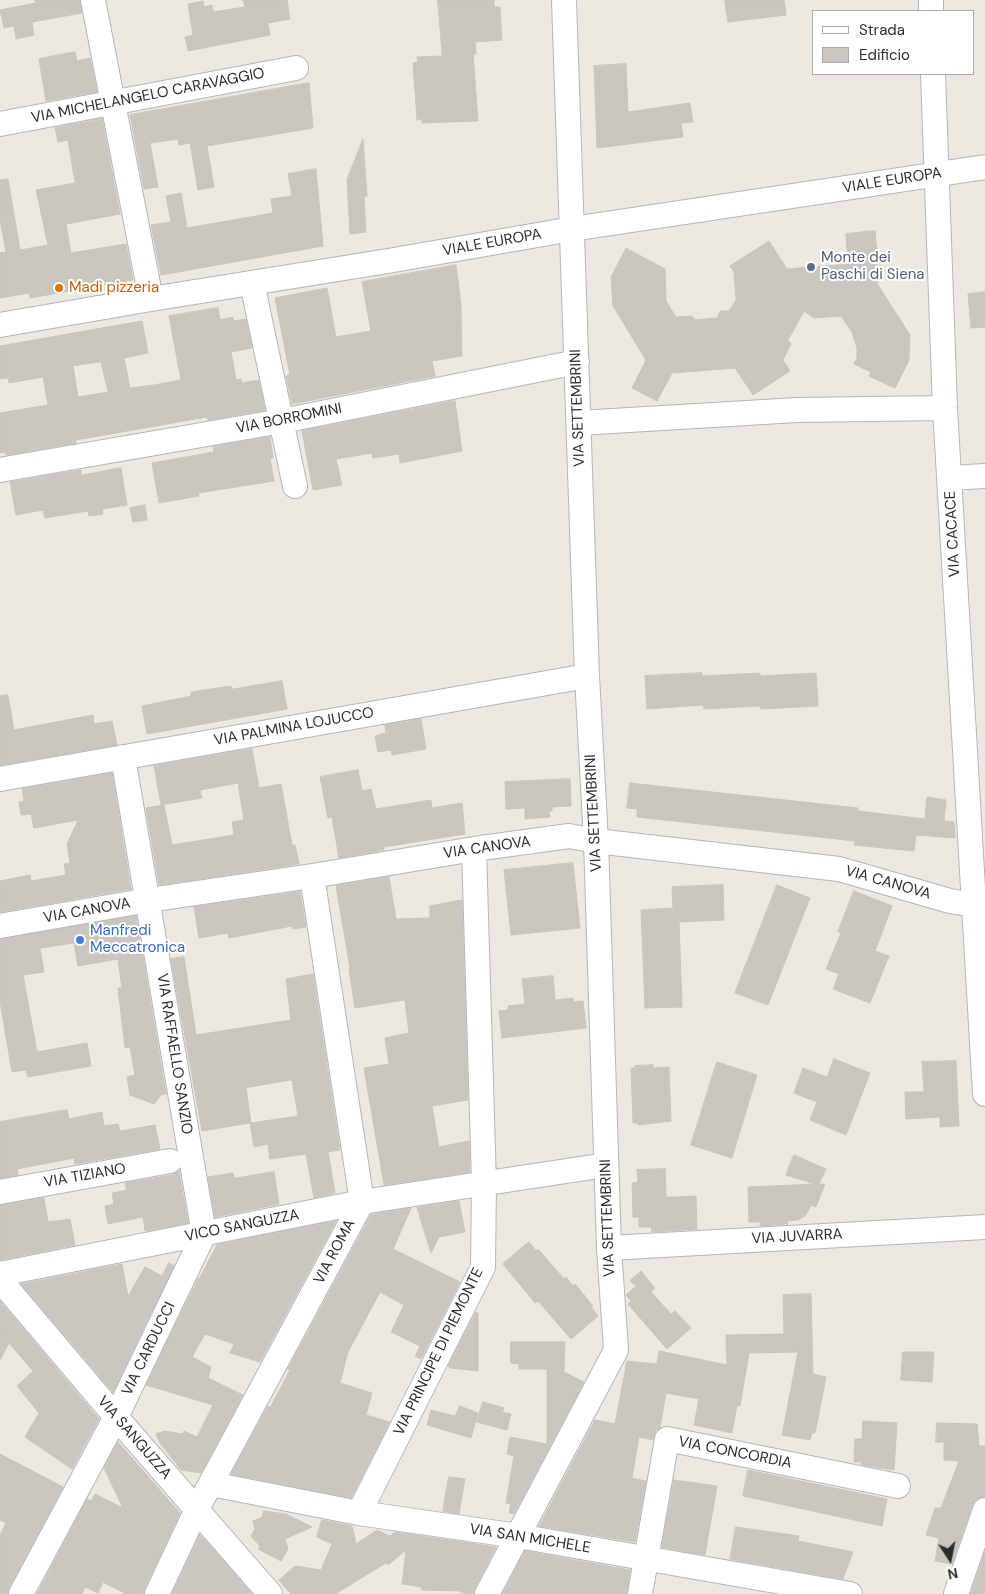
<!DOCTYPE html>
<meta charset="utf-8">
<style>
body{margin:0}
#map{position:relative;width:985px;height:1594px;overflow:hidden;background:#eceae0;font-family:"DM Sans",sans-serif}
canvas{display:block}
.legend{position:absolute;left:812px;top:10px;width:162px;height:65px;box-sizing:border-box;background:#fff;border:1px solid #ababab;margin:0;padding:6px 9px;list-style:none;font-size:15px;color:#2c2c2c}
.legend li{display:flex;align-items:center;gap:10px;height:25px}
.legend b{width:25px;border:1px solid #ababab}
.north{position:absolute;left:925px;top:1534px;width:50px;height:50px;-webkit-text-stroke:4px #fff;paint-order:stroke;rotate:169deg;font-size:14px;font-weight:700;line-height:20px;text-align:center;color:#2c2c2c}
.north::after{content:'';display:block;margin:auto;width:18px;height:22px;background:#2c2c2c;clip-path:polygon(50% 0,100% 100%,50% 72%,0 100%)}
</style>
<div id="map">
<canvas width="985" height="1594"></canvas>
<ul class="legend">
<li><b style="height:6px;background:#fff"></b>Strada</li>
<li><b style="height:14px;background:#c8c6bf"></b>Edificio</li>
</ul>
<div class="north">N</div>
</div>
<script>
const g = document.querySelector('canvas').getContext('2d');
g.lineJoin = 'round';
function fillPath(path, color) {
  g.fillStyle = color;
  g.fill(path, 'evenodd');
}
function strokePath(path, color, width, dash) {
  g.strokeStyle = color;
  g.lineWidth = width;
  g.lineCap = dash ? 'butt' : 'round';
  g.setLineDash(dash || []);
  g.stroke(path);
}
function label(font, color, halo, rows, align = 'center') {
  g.font = font + ' "DM Sans",sans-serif';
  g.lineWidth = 4;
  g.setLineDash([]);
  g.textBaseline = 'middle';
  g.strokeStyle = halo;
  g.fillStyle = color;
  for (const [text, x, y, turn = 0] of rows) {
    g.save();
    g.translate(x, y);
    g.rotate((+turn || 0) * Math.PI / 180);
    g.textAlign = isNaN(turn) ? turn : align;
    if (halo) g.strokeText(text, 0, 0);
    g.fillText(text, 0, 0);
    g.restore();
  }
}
const building = new Path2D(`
 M35,0H80L82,13L32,22L34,35L16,39L14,26L4,28L0,10L36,3Z
 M243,0H287L290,19L268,23L270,35L188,51L185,37L193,35L188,4L203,1L204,7L212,5L213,12L245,7Z
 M438,0H494V7H500L502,40L475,42L476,54H473L478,121L422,123V119L417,120L413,63L418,62L417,57L442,56Z
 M725,0H784L786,15L728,22Z
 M75,52L77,61L90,58L97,92L46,101L39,59Z
 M626,64L628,112L690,103L693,122L681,123L683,137L597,148L594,66Z
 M309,83L313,128L207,146L214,187L198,190L190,143L179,145L178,139L150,143L158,187L144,189L130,115Z
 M102,119L120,214L66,224L71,253L126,244L133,280L30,298L29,293L0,298V253L6,252L0,220V180L8,179L20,250L48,245L36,190L75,183L68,140L58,142L55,128Z
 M363,139L367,196L364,197L366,232L350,234L347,180Z
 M316,169L323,246L161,275L151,225L171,222L166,196L181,193L187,228L273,213L271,199L292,196L288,174Z
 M875,231L878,264L874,265L878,285L910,335L909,360L895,388L869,376L871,372L854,364L857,358V348L852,332L841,316L814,318L804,311L788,340L791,344L783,360L790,371L753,395L735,368L672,373L657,401L632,388L646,360L613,306L611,277L626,248L665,269L666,301L676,317L692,316L695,320L717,318L720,311H729L736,300L734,272L730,266L769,241L787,269L848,264L846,234Z
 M456,265L461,305L462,356L432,361L435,376L292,404L286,376L290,375L275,298L327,288L336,337L371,331L362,282Z
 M985,292V327L971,328L968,294Z
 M218,308L220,320L233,317L234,321L246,319L252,348L231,352L236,380L241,379L242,383L259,380L265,410L208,420L207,417L76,440V443L6,455L5,452L0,453V413L48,405L43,377L9,383L8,378L0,379V346L142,321L148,353L124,358L130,388L154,385L181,380L169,316ZM101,362L108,392L78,397L73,366Z
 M455,401L462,451L400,463L399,454L373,458L372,453L336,459L342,485L313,490L302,431Z
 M270,437L273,458L270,459L274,481L198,493L199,496L159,503L152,463L214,452L213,447Z
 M121,468L127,505L102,509L103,514L89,516L88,511L45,518L43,510L16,515L10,482L81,470V475Z
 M145,505L147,520L133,522L130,508Z
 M702,673V676L760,673V676L816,673L818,706L761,709L760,706L704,709L703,705L647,709L645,676Z
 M282,681L287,709L147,734L142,706L191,696V692L231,686L232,689Z
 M8,695L14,730L93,715L94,724L112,721L117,745L0,765V696Z
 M421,719L426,749L392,755L391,750L378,752L375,736L386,733L385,725Z
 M252,749L259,788L281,784L292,845H295L299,864L159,885L146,808L164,805L172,845L234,835L232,822L244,820L238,783L200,790L202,798L161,805L154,766Z
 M358,770L362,791L371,789L376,809L431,800L432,808L462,803L465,834L384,847V850L339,858L332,817L328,818L320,777Z
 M112,773L131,889L0,912V881L30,875L31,881L66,875L64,864L70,863L67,844L78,820L34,828L31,814L21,815L19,802L24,801L22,789Z
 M570,779L571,806L552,807V811H549L550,817L525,819V808L506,809L505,782Z
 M630,783L858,808V811L925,819L927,797L946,800L944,821L954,822L955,838L916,835L914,851L854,845L855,841L637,817V809L627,808Z
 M573,863L580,928L511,935L504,870Z
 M389,877L396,919L430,918V906L462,900L468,1100L432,1106L439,1147L469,1141L470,1172L384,1185L364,1068L389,1064L385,1038L409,1033L405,1000L355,1008L349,969L350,968L336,886Z
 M723,885L724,920L679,922L682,1007L645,1008L641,910L673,908L672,887Z
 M777,885L810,898L768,1005L735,993Z
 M854,891L892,906L875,951L889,956L870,1003L833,989L839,974L826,969L841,933L838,932Z
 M300,892L306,927L293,929L292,926L229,938L228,933L199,938L194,907Z
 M136,916L166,1094L161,1095L154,1104L130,1095L127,1077L135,1075L130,1047L125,1048L118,988H122L118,959L78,966L74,943L40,948L44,972L23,975L37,1052L87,1043L91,1066L28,1077L26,1070L12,1072L0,1001V939Z
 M184,957L196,1035L291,1020L286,979L313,974L340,1150L328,1152L335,1193L314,1198L306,1154L270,1159L268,1144L254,1147L250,1123L202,1131L171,959ZM292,1080L298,1116L251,1123L246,1088Z
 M553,976L555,1000L573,998V1002L583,1001L586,1028L502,1038L499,1011L508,1010V1006L525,1004L522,979Z
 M834,1059L870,1073L846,1135L810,1120L817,1102L794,1093L803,1068L827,1077Z
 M956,1061L959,1126L940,1127V1117L906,1119L905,1092H924L922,1062Z
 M717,1062L757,1075L732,1158L691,1145Z
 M653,1065V1068L669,1067L671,1121L638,1125V1123H633L631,1068H635V1066Z
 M67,1110L69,1119L102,1112L104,1126L118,1124L120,1131L155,1125L160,1149L75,1164L74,1158L17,1169L18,1175L0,1178V1122Z
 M794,1155L826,1169L819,1184H825L816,1207L811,1205L806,1215L798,1220L787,1221L788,1224L760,1226V1222H749L748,1187L815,1184L786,1175Z
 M665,1169L666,1197H674V1200L675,1197L696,1196L697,1229L652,1232L651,1227H639V1217H633L632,1183L638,1182L637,1170Z
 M179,1171L188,1223L145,1231L143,1217L108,1224L105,1206L114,1204L112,1193L127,1190L125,1183L172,1175Z
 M274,1172L279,1204L215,1217L208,1177L233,1173L234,1178Z
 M44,1198L48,1222L70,1219L75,1245L0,1260V1205Z
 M459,1201L465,1232L439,1237L431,1253L417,1208Z
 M411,1208L393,1249L460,1282L421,1359L415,1356L420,1346L391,1332L404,1305L380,1292L348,1352L340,1383L372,1393L366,1415L390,1422L351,1498L231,1474L268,1406L270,1408L290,1370L288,1369L371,1215Z
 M336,1221L260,1362L230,1353L234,1344L205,1334L192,1357L211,1367L208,1378L243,1395L201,1473L181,1470L160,1443L156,1434L165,1431L182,1434L184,1431L197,1437L213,1405L146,1385L198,1279H199L217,1245Z
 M529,1242L536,1251L538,1249L564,1279L566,1277L573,1286L575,1284L593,1306L591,1307L598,1316L571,1339L538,1301L535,1303L503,1264Z
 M169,1263L174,1266L113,1392L21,1284L122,1264L128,1296L145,1267L162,1276Z
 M641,1271L655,1288L651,1292L671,1314L675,1311L691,1328L667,1349L628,1304L631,1301L626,1295L636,1286L630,1281Z
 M811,1294L813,1374L826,1377L815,1433H812L810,1440L782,1435L798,1352L749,1353L740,1406L737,1405L732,1433L694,1425L699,1399L666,1393L660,1428L656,1430L653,1440L639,1437L632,1478L646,1481L635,1542L539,1526L595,1420L615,1424L627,1361L657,1364L659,1351L727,1365L726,1335L784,1334L783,1295Z
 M0,1301L99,1419L72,1469L25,1437L39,1413L17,1386L33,1371L9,1343L0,1360Z
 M476,1312L478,1313V1371L451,1368L448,1366Z
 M511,1342H565L564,1372L584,1382L514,1514L509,1513L511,1504L506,1503L514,1456L507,1454L510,1437L547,1444V1369H519V1364L511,1363Z
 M903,1352H934L932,1382L901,1380Z
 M483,1402L504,1408L502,1412L511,1414L507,1430L477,1422Z
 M460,1406L478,1413L471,1438L427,1425L431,1410L455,1416Z
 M863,1421L897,1423L894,1470L869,1466L861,1464L862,1462H854L855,1439H862Z
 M937,1423L977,1424L979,1446H985V1497L976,1499L972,1506L952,1564L935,1561L939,1538L926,1535L935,1508H941L959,1461L944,1460V1442H936Z
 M118,1442L180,1513L145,1588L143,1594H126L103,1582L98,1593L85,1587L82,1594H37L87,1499L91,1501L95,1494L123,1508L104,1468Z
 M0,1454L63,1487L9,1588L7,1594H0V1535L6,1523L0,1520Z
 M748,1470L887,1499L882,1526L743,1496Z
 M449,1477L465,1479L459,1514L443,1511Z
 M674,1480L717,1486L705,1555L662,1547Z
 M264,1511L286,1514L312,1527L285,1539L288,1549L281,1561L258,1549L260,1546L251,1536L255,1529L253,1521L261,1518Z
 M322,1520L352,1526L356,1544L377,1530L390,1536L395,1532L496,1547L475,1588L473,1594H466L460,1591L421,1590L422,1587L402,1584L406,1550L388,1565L386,1563L335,1594H291L279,1580L295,1566L321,1570L332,1544L317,1537Z
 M736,1527L799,1536L798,1541L853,1552L843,1579L730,1559Z
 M200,1535L213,1549L252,1594H172Z
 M525,1551L630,1570L627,1594H503Z
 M985,1552V1594H971Z`);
const minor = new Path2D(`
 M93,0L151,299
 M931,0V11
 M933,74L945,408L985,1094
 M0,124L296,68
 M252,283L295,486
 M0,325L151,299L388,261L572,229L985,167
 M579,423L797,410L945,408
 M0,470L282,421L577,362
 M950,478L985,476
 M0,779L587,676
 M0,926L149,900L312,876L474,849L569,836L596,841L839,869L950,901L973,905
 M0,1192L170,1161
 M609,1248L985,1227
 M0,1274L362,1202L606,1165
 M0,1280L116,1417L270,1594
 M211,1484L359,1513L518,1536L850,1594
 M359,1513L483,1267L484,1183L474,849
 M21,1594L116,1417L204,1234L123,757
 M157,1594L197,1509L362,1202L312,876
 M487,1594L616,1350L609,1248L596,841L587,676L564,0
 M640,1594L667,1439L898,1486
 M956,1594L985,1510`);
const markers = [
 [811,267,5,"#5c6f8a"],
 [59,288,5,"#e8710a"],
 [80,940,5,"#3f7fe0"]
];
const streetNames = [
 ["VIA MICHELANGELO CARAVAGGIO",148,96,-11],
 ["VIALE EUROPA",892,181,-9],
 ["VIALE EUROPA",492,243,-10],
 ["VIA SETTEMBRINI",578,408,-92],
 ["VIA BORROMINI",289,419,-11],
 ["VIA CACACE",953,534,-93],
 ["VIA PALMINA LOJUCCO",294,727,-10],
 ["VIA SETTEMBRINI",594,813,-93],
 ["VIA CANOVA",487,848,-8],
 ["VIA CANOVA",888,883,16],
 ["VIA CANOVA",87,911,-10],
 ["VIA RAFFAELLO SANZIO",174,1054,81],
 ["VIA TIZIANO",85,1176,-10],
 ["VIA SETTEMBRINI",608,1218,-92],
 ["VICO SANGUZZA",242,1226,-11],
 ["VIA JUVARRA",797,1237,-3],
 ["VIA ROMA",335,1252,-62],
 ["VIA CARDUCCI",149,1349,-64],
 ["VIA PRINCIPE DI PIEMONTE",439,1352,-64],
 ["VIA SANGUZZA",134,1438,49],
 ["VIA CONCORDIA",735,1453,11],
 ["VIA SAN MICHELE",530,1539,9]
];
const serviceNames = [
 ["Monte dei",821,258],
 ["Paschi di Siena",821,275]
];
const foodNames = [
 ["Madì pizzeria",69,288]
];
const shopNames = [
 ["Manfredi",90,931],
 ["Meccatronica",90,948]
];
fillPath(building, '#c8c6bf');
strokePath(building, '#c8c6ba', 1);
strokePath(minor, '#b4b4be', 26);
strokePath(minor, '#fff', 24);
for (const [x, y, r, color] of markers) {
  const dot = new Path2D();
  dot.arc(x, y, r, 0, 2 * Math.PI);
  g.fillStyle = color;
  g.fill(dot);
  strokePath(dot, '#fff', 2);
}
label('15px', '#2c2c2c', '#fff', streetNames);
label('15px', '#4e5e75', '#fff', serviceNames, 'left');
label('15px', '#c56008', '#fff', foodNames, 'left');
label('15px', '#366cbe', '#fff', shopNames, 'left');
</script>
